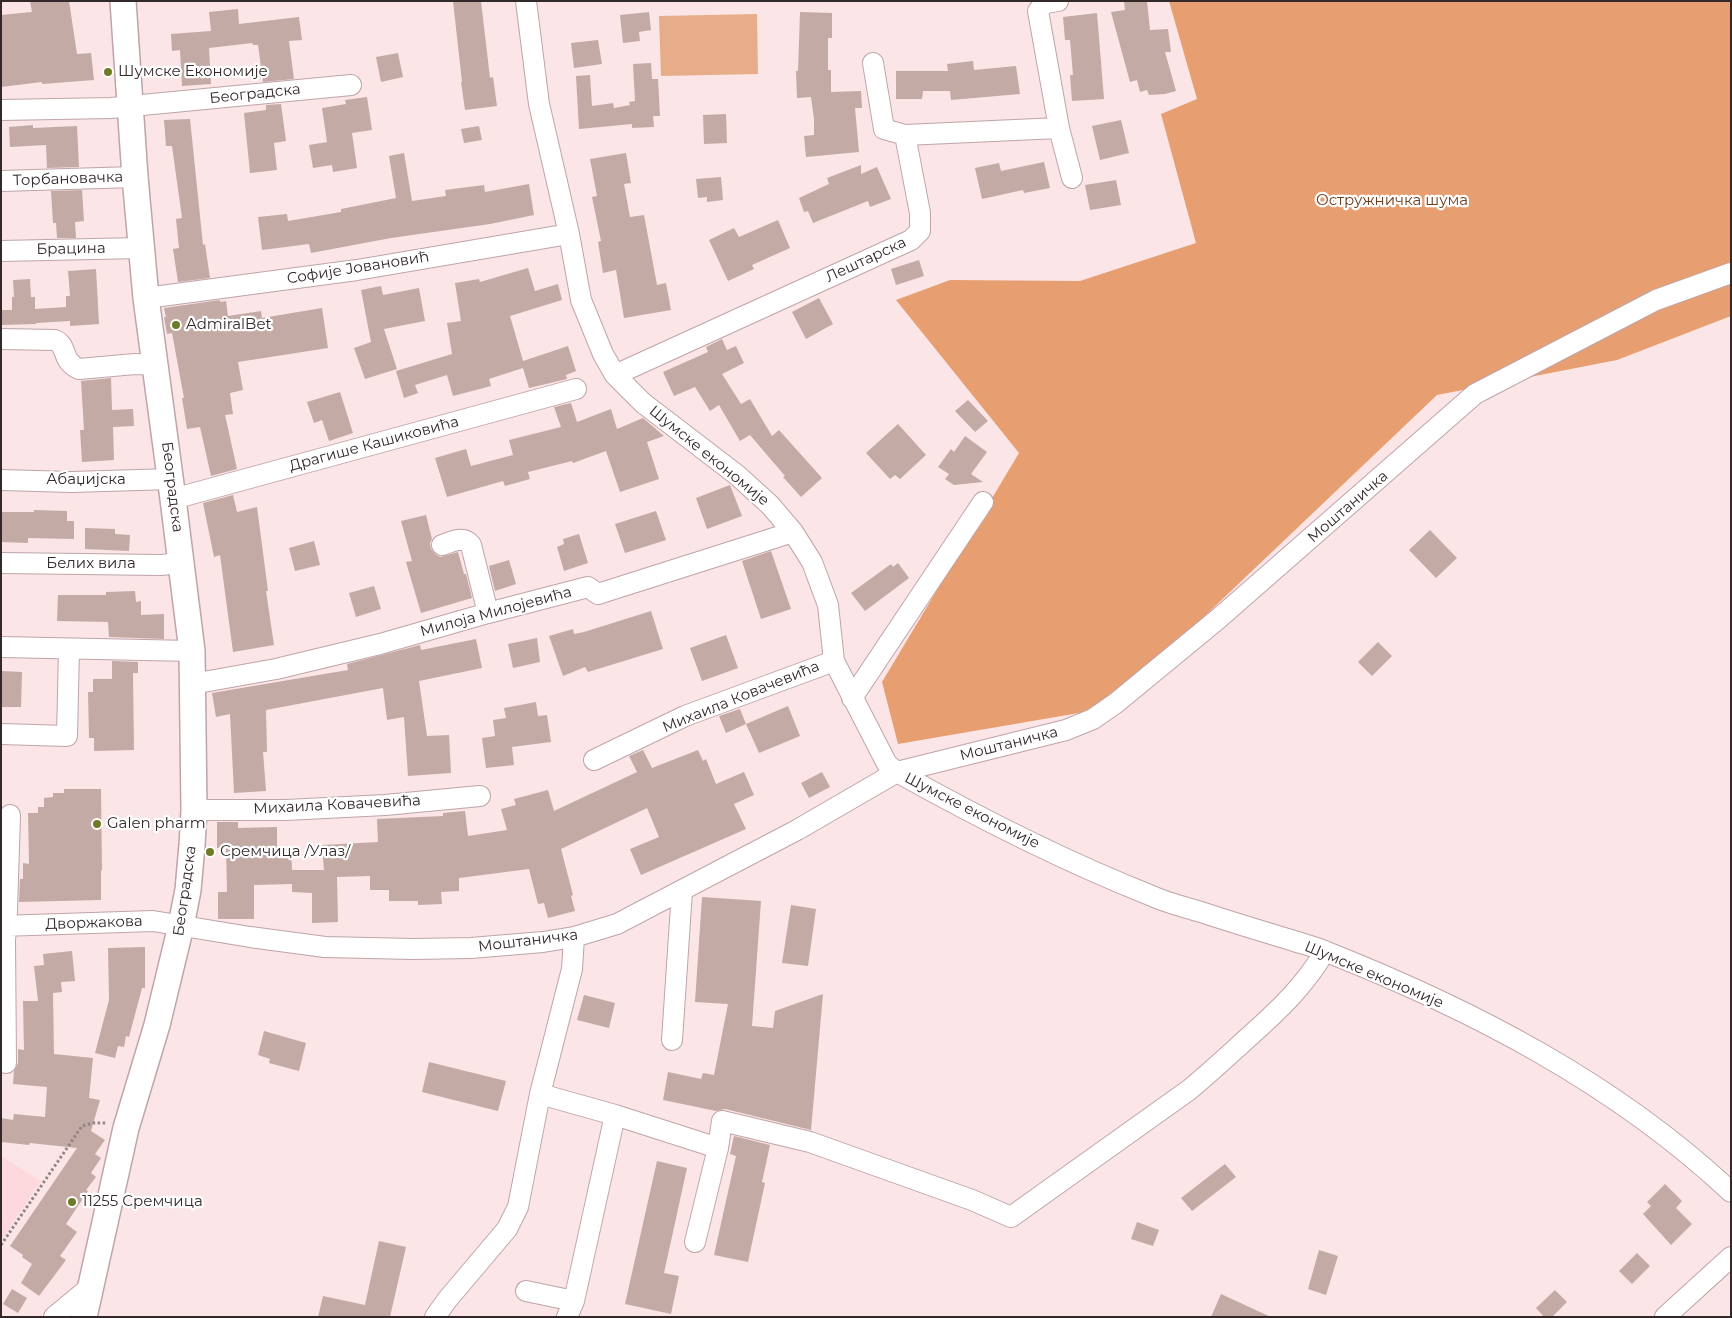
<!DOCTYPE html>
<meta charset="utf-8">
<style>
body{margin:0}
#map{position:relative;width:1732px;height:1318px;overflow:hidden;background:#fbe5e7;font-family:Montserrat,sans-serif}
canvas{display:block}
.frame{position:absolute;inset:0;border:2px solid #33292a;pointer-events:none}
</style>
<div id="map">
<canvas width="1732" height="1318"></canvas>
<div class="frame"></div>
</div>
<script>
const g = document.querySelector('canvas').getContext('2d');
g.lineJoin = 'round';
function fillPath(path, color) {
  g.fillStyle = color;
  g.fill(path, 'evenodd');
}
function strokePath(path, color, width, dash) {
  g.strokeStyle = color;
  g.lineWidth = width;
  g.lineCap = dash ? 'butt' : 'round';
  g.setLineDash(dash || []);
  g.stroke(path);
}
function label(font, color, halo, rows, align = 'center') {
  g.font = font + ' Montserrat,sans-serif';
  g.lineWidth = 4.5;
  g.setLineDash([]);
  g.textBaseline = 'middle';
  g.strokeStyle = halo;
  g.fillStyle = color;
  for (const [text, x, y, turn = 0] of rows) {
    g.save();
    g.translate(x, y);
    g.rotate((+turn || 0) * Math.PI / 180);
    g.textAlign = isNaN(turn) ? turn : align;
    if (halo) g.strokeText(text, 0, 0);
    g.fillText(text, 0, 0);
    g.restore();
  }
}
const built = new Path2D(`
 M1,1156L41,1181L1,1240Z`);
const green = new Path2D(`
 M757,14L758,74L661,76L659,16Z`);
const forest = new Path2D(`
 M1169,1H1731V316L1617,360L1437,395L1108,708L898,744L882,682L1019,453L896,300L950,280L1080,281L1196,243L1161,114L1197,99Z`);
const building = new Path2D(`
 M30,1H69L77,54L91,53L94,80L42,84V82L1,87V15L32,12Z
 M453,1H481L490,78L493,77L497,106L465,110L461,82H462Z
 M1124,1H1147L1150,30L1168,29L1171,52H1165L1176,91L1165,94L1149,95L1147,90L1140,92L1137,80L1130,82L1111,12L1125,10Z
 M238,9L239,24L299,17L302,40L289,41L294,79L263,82L258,45H253L252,43L209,48L211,84L182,86L180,50L172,51L171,34L211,31L209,12Z
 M649,12L651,30L639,32L640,41L623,43L620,15Z
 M800,12L832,13V38H828V70H831V92L861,91L862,108H855L859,152L806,157L804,136L814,135V119L811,97L797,98L796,71H798Z
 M1097,13L1104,99L1072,101L1070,75H1073L1070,40H1065L1063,17Z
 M598,40L602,64L574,68L571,43Z
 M398,53L403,77L381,82L376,57Z
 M973,61L974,70L1016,66L1020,94L951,100L950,91H923L922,99H896V71H948L947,64Z
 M651,63L652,79H658L660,116H653L654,127L632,128V124L579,129L576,76L590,75L592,106L613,103L614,108L630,105L629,102L635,101L633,64Z
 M367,97L372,130L352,133L357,168L333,172L332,165L313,168L309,145L327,142L322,108L346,104L345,100Z
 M281,104L286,141L274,143L277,170L250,173L244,113L266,110V105Z
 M726,114L727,143L704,144L703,115Z
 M190,119L203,245L205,244L210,278L178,282L173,249L179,248L176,219L182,218L172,146H166L164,120Z
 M1121,120L1129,153L1100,160L1092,126Z
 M33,125V128L77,126L79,167L47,168L46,145L10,147L9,127Z
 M479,126L482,140L464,143L461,129Z
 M404,153L412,201L446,196L445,190L484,185L485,192L529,184L534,215L490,224L391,238L311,253L309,244L262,250L258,217L287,214L288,221L341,212V209L396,198L389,156Z
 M626,153L631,183L624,184L630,217L644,215L657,285L666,283L671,310L624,318L616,270L603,273L598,242L601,241L592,197L597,196L590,159Z
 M1044,162L1050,188L1024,193L1023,190L982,199L975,168L999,163L1001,171Z
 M861,165V174L877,167L891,199L870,207L868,201L813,223L808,211L804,212L799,198L829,184L827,178Z
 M721,177L723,200L707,202V197L698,198L696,179Z
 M1116,180L1121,205L1090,210L1085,185Z
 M82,190L84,221L75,222L76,238H57L56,223H53L51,191Z
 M778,220L790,248L752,265L754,269L728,281L709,240L734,228L739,237Z
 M919,260L924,276L896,285L891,269Z
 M528,268L535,291L558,284L562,300L510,316L523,361L568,346L576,371L566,375L567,379L529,388L523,368L489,379L491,386L453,396L447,375L415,385L418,393L404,398L396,371L452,354L447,323L461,321L455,283L479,279L480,282Z
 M96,269L99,324L70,326V321L36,323V324L1,325V310H12V297H14L13,280L30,279L31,297H35V309L66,307V296H70L68,271Z
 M381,286L383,295L419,288L425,321L384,329L397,369L365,379L354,348L371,342L361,290Z
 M819,298L833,324L806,339L792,312Z
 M220,300V302L226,301L228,316L261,311L262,318L322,308L328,348L238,362L243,390L230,393L233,414L225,415L237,469L211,476L200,427L187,429L182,398H184L172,333L167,334L164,317H166L164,308Z
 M722,339L727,350L736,346L744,363L722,374L741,404L750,399L772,436L779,430L822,478L801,497L783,477L785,476L750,435L740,441L719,405L710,411L695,387L674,396L663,372L708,352L706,347Z
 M111,378L112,410L133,409L134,426L113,427L114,460L82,462L80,430H84L81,381Z
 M340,392L353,433L329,441L322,420L314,423L307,402Z
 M968,400L988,421L975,432L955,411Z
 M571,403L577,422L611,409L617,429L643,418L664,436L647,442L659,479L620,492L606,451L573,463L572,461L528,472L530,479L505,486L503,481L447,497L435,458L466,449L471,466L513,455L509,440L561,427L554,407Z
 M898,424L926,455L900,479L895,475L890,479L866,453Z
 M965,436L987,452L971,474L983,482L954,485L945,479L949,474L938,467L951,449L954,452Z
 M730,485L742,516L707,529L696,498Z
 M233,495L237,512L257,507L268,591H266L274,645L233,652L220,555L214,557L203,503Z
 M34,510L67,511V521H74V539L28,538V543L1,542V512H34Z
 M656,511L666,540L625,553L615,524Z
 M426,515L432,539L430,543L431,549L435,554L440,557L458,552L464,574H466L472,598L421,613L406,562L412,561L401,521Z
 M85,528L115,529V534L130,535L129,551L85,549Z
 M1430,530L1457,558L1436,578L1409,550Z
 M579,534L588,563L564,571L557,547L564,544L563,539Z
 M314,541L320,565L295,571L289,548Z
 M771,551L791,609L761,619L742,561Z
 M509,560L516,584L495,591L489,566Z
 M898,563L909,578L865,611L851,593L891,564L893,567Z
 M374,586L381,609L356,617L349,593Z
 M135,591L136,602L141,601V615L164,614V639L109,637L108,622L57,621L58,595H106V592Z
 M651,611L663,649L588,672L585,667L563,676L549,636L573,629L574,634L584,632Z
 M726,635L738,668L702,681L690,648Z
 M537,638L540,662L513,668L508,644Z
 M476,639L482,668L419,681L427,736L449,735L451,773L408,776L404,717L387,720L383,688L266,710L267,752H263L266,791L234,793L230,714L216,717L212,693L348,670L347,664L420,645L421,650Z
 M1378,642L1392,656L1372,676L1358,662Z
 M112,661L138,662V673H133L134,750L94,751V738H89L88,692H93V679H112Z
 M1,671L22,672L21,707H1Z
 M536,702L538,716L547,715L551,742L512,747L514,765L486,768L482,738L495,736L493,720L506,718L504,708Z
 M788,706L800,736L759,753L746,724Z
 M740,709L746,724L726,733L719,716Z
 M643,750L652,768L698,750L703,761L706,759L716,784L744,772L754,795L734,804L746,829L641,875L630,849L659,837L647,808L561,849L573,895L571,896L575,911L548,918L544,903L538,904L529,869L459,878V891L441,892L442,904L418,905V901H389V890H370V876L337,877L338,922L312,923V893L292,892V884L254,885V919H218V892H227L226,848H217V822H238V828L277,827V848H291L292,870H324L322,845L378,842L377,819L443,816V813L465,811L468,836L507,830L501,809L516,805L514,799L548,790L554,811L637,772L629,756Z
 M822,772L830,787L809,798L801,783Z
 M64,789H101L102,871L101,870V900L19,902L20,879H23V863L29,864L28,813H38V807H44V798L53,797V793H64Z
 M702,897L761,901L752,1026L773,1028L775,1011L823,994L811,1130L725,1109L716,1111L663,1100L668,1072L701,1079L703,1073L714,1075L728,1004L695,1002Z
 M791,905L816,909L808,966L782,963Z
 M145,947V988H142L129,1037L126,1036L124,1047L118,1046L115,1058L95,1053L109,1000L108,948Z
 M72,951L75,981L61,982L62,992L53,993L54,1054L93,1058L89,1098L100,1100L91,1131L105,1140L95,1154L101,1158L91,1173L96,1177L86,1190L88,1191L66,1224L77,1232L60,1256L66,1260L39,1296L21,1283L32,1264L22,1257L23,1255L10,1246L77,1148L30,1143L29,1145L1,1142V1118L13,1120L14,1114L45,1117L47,1087L13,1084L14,1071L18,1063V1049L24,1050L23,1001H38L34,966L44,965L43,954Z
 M584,995L615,1003L609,1028L577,1020Z
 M264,1031L306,1043L299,1071L269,1063L270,1059L258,1055Z
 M429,1062L506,1081L498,1111L422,1092Z
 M734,1136L770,1145L762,1182L765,1183L748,1262L714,1255L736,1156L730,1154Z
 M657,1161L687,1168L664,1273L679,1276L671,1314L625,1304Z
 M1225,1164L1236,1177L1192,1211L1181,1198Z
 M1665,1184L1682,1201L1676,1208L1692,1224L1671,1245L1643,1214L1651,1206L1647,1202Z
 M1137,1222L1159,1230L1153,1246L1131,1239Z
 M379,1241L406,1247L390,1317H318L323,1296L365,1305Z
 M1319,1250L1338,1256L1326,1295L1308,1289Z
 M1637,1253L1650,1266L1632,1284L1619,1271Z
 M12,1289L27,1298L18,1313L3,1304Z
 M1555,1290L1567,1302L1552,1317H1544L1536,1308Z
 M1221,1294L1271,1317H1211Z`);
const path = new Path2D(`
 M1,1245L82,1126L93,1123H106`);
const minor = new Path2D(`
 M526,1L539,104L569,234L581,300L603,354L615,375L643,403L737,475L770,505L793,532L812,562L828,605L834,661L887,764L897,772C979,818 1064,861 1152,896C1167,903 1185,907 1201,912C1231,922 1261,931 1291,940C1303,944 1316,947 1327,952C1473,1010 1616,1084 1731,1192
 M873,63L884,129L905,135
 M1,110L111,108L351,85
 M1059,128L1072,178
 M1,181L135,177
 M1,251L141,248
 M146,298L357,270L569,234
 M1,339L55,340C69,347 60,360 79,369L135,364L156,365
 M615,375L911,240L920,231V213L905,135L1059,128L1038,11L1045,3L1058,1
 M1,480L72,482L171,479
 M173,499L576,389
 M442,545C452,542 463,535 471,545L488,613
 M1,563L161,565L181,563
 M1,647L192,651
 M192,684L276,669L380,644L488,613L588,587L598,594L793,532
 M852,698L983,502
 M1,734L67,736L69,649
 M594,760L685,716L834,661
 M194,810H286L385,805L480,796
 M1,926L153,921L250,937L325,947L413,949L471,948L543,942L574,937L617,924L797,830L897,772L1066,730L1093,719L1116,703L1218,619L1475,394L1656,300L1731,273
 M672,1040L682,891
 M6,1063L5,941L7,911L10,815
 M540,1094L615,1115L718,1148L695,1242
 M718,1148L722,1121L810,1142L972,1200L1011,1217L1189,1090C1211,1072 1231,1053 1252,1034C1281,1008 1305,985 1325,951
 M526,1291L574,1301
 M54,1317L89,1288
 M435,1317L447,1300L507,1229L518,1207L540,1094L572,969L574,937
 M567,1317L574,1301L615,1115
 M1665,1317L1731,1257`);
const major = new Path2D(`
 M84,1317L126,1128L157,1025L181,926L188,890L192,845L194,810L192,651L173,499L146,298L135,177L123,1`);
const markers = [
 [108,72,5,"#6e7b27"],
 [176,325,5,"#6e7b27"],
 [97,824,5,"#6e7b27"],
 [210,852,5,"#6e7b27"],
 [72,1202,5,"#6e7b27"]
];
const poiNames = [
 ["Шумске Економије",118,72],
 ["AdmiralBet",186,325],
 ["Galen pharm",107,824],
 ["Сремчица /Улаз/",220,852],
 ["11255 Сремчица",82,1202]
];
const streetNames = [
 ["Београдска",255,94,-6],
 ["Торбановачка",68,179,-2],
 ["Брацина",71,249,-1],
 ["Лештарска",866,260,-25],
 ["Софије Јовановић",358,268,-9],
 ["Драгише Кашиковића",374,444,-15],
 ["Шумске економије",709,456,39],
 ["Абаџијска",86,480],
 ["Београдска",172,487,83],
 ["Моштаничка",1348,507,-41],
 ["Белих вила",91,564],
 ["Милоја Милојевића",496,612,-15],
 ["Михаила Ковачевића",741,697,-22],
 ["Моштаничка",1009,744,-14],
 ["Михаила Ковачевића",337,805,-3],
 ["Шумске економије",972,811,27],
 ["Београдска",185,891,-82],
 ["Дворжакова",94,923,-2],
 ["Моштаничка",528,941,-7],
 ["Шумске економије",1374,975,23]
];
const parkNames = [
 ["Остружничка шума",1392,201]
];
fillPath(built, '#fdd9dd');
fillPath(green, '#e7ad89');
fillPath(forest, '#e79f71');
fillPath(building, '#c4aaa5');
strokePath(minor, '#bfa4a8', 22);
strokePath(major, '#bfa4a8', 28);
strokePath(path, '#938384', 3, [2.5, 2.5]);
strokePath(minor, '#fff', 20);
strokePath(major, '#fff', 25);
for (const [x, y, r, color] of markers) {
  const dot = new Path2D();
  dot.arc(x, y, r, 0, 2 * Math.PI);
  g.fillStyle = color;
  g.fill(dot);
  strokePath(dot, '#fff', 2);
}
label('15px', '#33292a', '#fff', poiNames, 'left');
label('15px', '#33292a', '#fff', streetNames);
label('15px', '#6d3d1c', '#fff', parkNames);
</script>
